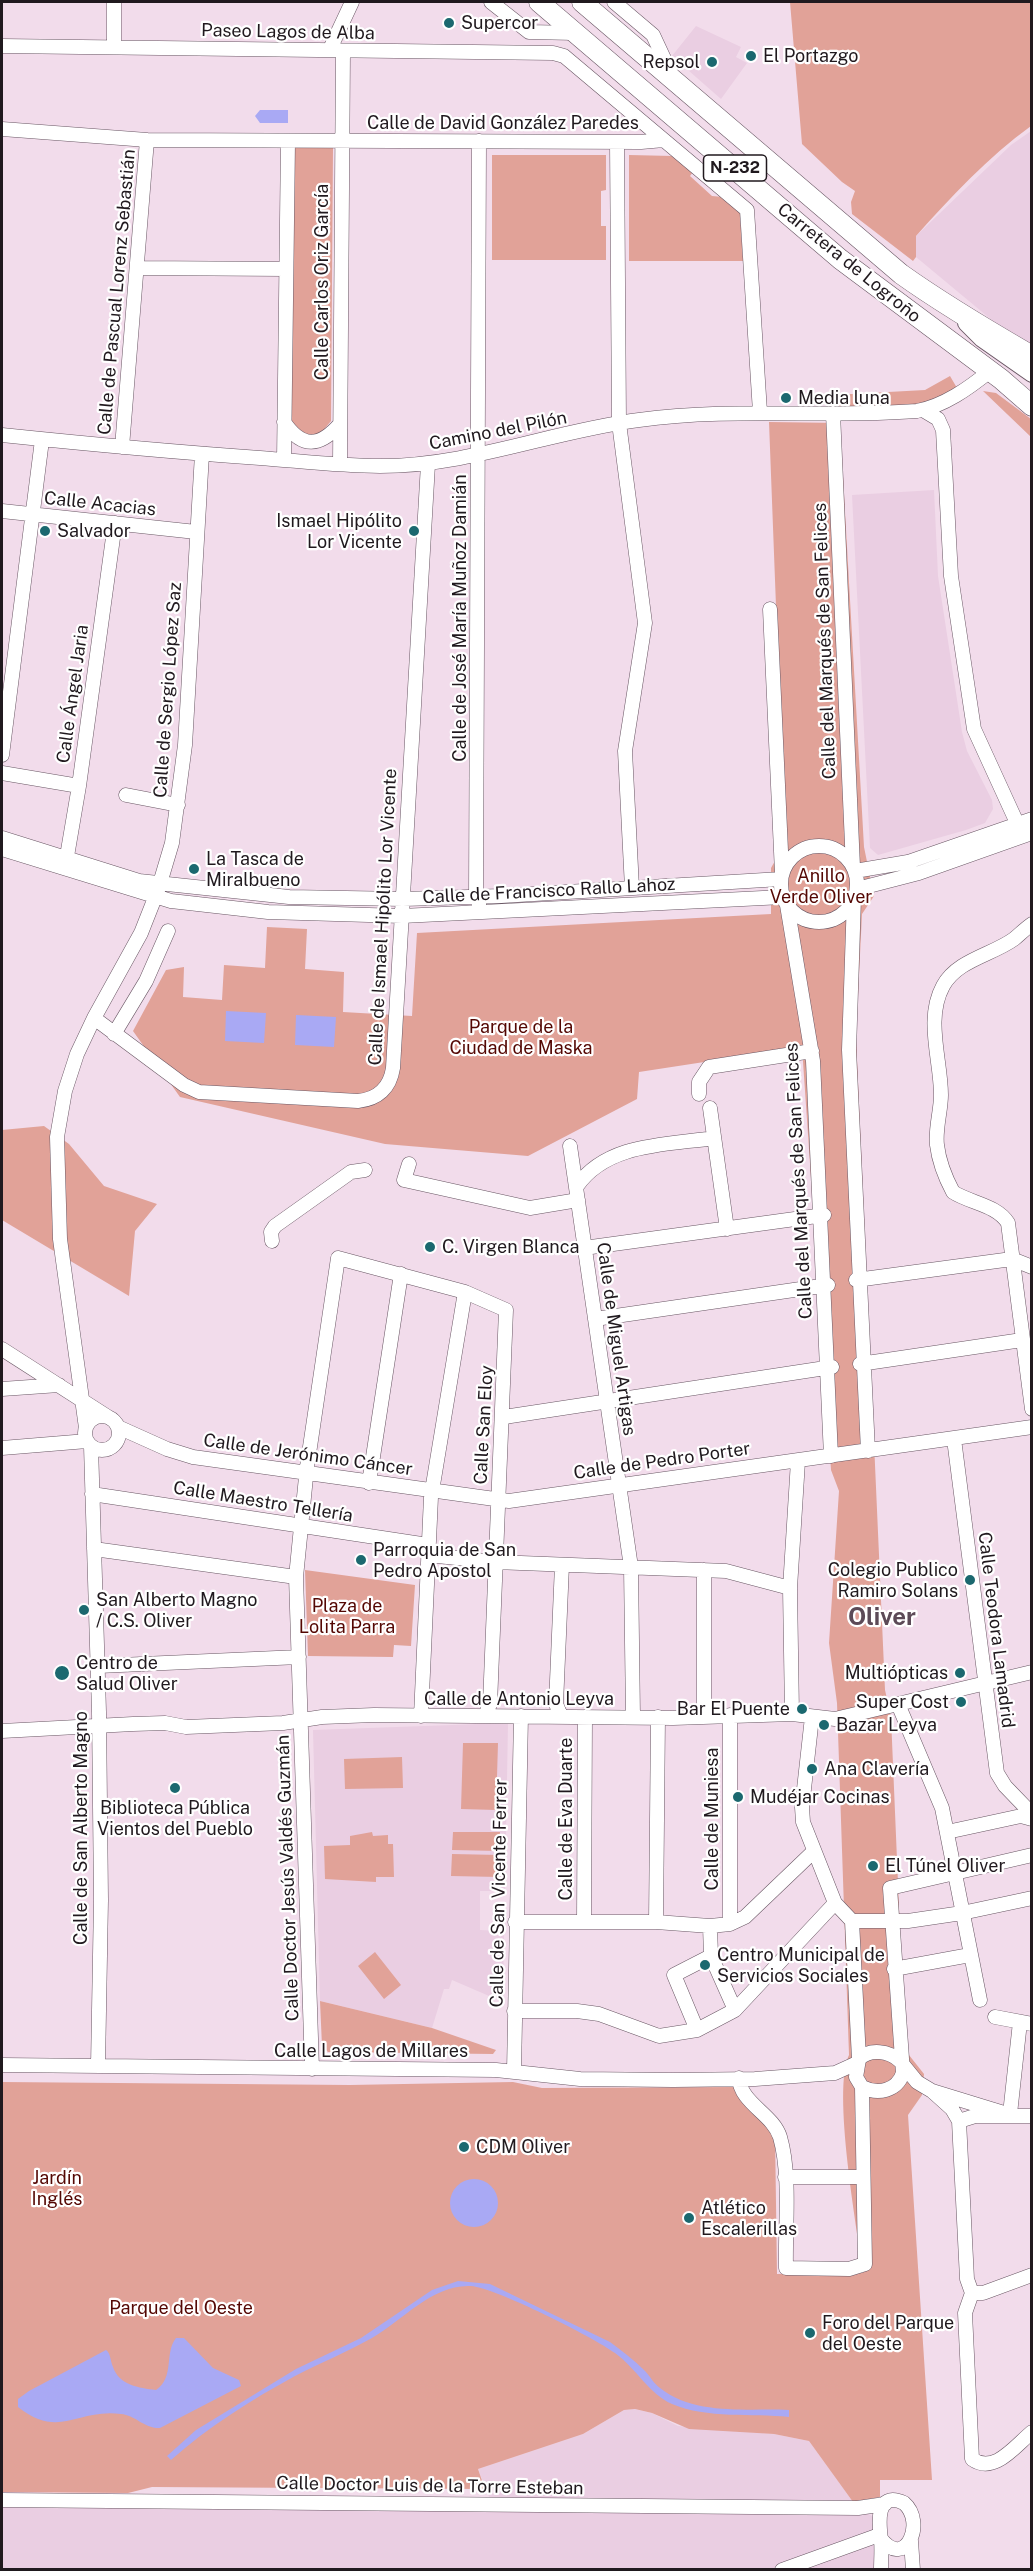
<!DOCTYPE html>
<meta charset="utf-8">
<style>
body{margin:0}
#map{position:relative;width:1033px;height:2571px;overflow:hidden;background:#f2dceb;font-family:"Public Sans",sans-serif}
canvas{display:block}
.frame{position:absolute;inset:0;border:3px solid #20191e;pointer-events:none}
</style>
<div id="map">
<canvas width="1033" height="2571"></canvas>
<div class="frame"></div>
</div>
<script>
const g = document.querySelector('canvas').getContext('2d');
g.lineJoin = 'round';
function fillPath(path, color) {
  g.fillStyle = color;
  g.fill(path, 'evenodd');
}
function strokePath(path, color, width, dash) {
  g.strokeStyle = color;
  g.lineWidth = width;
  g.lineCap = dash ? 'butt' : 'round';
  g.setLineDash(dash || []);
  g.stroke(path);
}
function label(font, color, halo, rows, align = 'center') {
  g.font = font + ' "Public Sans",sans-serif';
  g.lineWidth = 4.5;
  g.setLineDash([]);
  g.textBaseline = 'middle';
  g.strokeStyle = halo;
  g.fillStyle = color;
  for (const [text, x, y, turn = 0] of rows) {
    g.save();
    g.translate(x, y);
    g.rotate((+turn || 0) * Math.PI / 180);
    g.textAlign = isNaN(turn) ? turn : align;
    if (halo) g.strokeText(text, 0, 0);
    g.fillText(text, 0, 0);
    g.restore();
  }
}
const built = new Path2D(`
 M696,26L741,47L736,57L747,63L721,99L672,56Z
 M1031,131V343L1011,336L916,257V236L1011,145Z
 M934,490L938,576L962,732L967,751L992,800L993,809L985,823L966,830L878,855L870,848L852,495Z
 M508,1723L505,1891H480V1930L504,1931L503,2002L452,1980L449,1989H444L432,2028L320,2001L313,1730Z
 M635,2409L652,2413L678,2426L774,2434L809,2441L853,2502L877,2520L881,2570H2V2499L491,2502L478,2469L583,2434L624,2410Z`);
const green = new Path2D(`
 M790,2H1031V126C988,157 951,197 916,236V257L913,261L852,214L851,202L855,191L842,182L802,144Z
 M294,147L333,148L331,421L322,432L313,436L299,432L289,422Z
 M492,155H606V190L601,191V226H606V260H492Z
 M629,155L673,156L693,172L690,176L712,196L723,197L740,212L743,261H629Z
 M950,376L957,388L930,405L833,407V395L925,390Z
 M983,391L996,393L1031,419V437Z
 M769,422L840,423L864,847L874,896L862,914L856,1037L885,1690L891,1717L905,2050L924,2074L922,2095L908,2115L932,2480H880V2497L853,2502L809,2441L774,2434L689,2429L652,2413L635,2409L624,2410L583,2434L478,2469L485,2489L152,2487L128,2493L2,2492V2082L350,2085L513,2082L542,2088L733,2087L775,2133L777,2274L863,2273C857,2228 832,2090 849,2055L837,1703L829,1643L839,1491L831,1470L802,1047L639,1072L637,1099L528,1156L385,1144L180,1097L133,1031L166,970L184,967L183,997L222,1000L224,965L265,968L267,927L307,929L305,969L344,972L343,1012L412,1016L417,933L771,914V868L785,843Z
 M44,1126L69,1144L104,1186L157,1204L135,1231L129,1296L2,1220V1130Z
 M305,1570L415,1585L411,1646L394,1645L393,1657L308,1656Z
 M463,1743H498L496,1810L461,1809Z
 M402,1757L403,1788L345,1789L344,1759Z
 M372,1832L373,1836L388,1835V1844H393L394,1877H376V1882L325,1879L324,1846L350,1845V1836Z
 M453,1832H500V1851L452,1850Z
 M452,1854L500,1855L499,1877L451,1876Z
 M375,1952L401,1985L384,1999L358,1966Z
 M320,2001L432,2028L496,2050L493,2054L328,2052L322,2046Z`);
const water = new Path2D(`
 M260,110H288V123H260L255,116Z
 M226,1011L266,1013L264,1043L225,1041Z
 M296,1015L336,1017L334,1047L295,1045Z
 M450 2203a24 24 0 1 1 48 0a24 24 0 1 1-48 0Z
 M458,2281L490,2284L610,2342C622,2351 634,2360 645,2371C650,2376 654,2384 660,2388C695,2416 748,2408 789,2410V2417C752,2413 707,2419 672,2404C649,2394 636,2368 615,2353C593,2337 496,2288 471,2286C433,2284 403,2320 372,2338C347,2352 320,2363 295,2376C251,2400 208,2427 171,2460L167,2456L196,2430L296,2369L361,2338L432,2290Z
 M176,2338H184L213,2368L239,2380L241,2386L160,2428C145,2429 135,2415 121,2414C77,2408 60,2440 18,2407V2399L29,2391L106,2350C111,2354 110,2360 113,2367C119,2385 139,2388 156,2390C175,2377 164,2353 176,2338Z`);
const minor = new Path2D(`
 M491,2L529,32L575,33
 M614,2L653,35L673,78
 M2,46L553,53L564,56L747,210L760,412
 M114,47V2
 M330,49L352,2
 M2,129L147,140L641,142L664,140
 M617,142L619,423L645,623L625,751L632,888
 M137,268L286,269
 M923,410L938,419L943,430L951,576L974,729L1017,823L1029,833
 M833,413L853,867
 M284,422C302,449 320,447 340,424
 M2,435C88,444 174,452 260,458C300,461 340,466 380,466C470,466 552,431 639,420C732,407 825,418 917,411C944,406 969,388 990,371
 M122,447L147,140
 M284,460L288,141
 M340,464L343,51
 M2,511L196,532
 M770,609L782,873
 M2,755L42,440
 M2,773L79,786
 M126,795L178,805
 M2,838L139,881L289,897L403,899L501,896L781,879
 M781 884a38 38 0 1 1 76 0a38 38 0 1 1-76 0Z
 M2,849L171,901L268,912L402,916L783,897
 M65,868L79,786L115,523
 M855,871L908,862L1032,819
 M857,889L919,873L1032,833
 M854,898L849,1050L868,1451
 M479,904L476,897L479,141
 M787,905L813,1061L831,1456
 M1032,924C1026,928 1020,934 1014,939C992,955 957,960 943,986C925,1019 941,1060 941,1095C941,1111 935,1129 937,1145C939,1162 945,1177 953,1192C970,1203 997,1205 1008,1223L1032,1409
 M94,1018L184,1085L199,1092L358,1101C378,1099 390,1088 393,1068L428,464
 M114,1034L146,981L168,931
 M699,1094V1082L709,1067L812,1051
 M710,1108L727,1229
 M570,1146L631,1567L633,1717
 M409,1164L404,1180L530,1208L578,1200
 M577,1186C607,1143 666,1145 714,1138
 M272,1241L271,1232L275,1226L351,1172L365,1170
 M584,1248L824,1215
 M856,1280L1012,1259L1032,1267
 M595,1319L828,1285
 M2,1349L108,1417
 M860,1364L1022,1340
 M2,1389L59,1385
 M85 1433a17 17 0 1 1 34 0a17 17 0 1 1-34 0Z
 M504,1417L832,1367
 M118,1427L167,1449L193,1457L509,1501L1032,1427
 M86,1428L60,1239L57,1137L65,1091L77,1054L94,1018L141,933L158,890L172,843L185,745L202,454
 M954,1439L997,1773L1005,1786L1032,1814
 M91,1446L99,1712L101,1900L98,2066
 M2,1448L87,1441
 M369,1483L401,1274
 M92,1494L428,1545
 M94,1549L296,1577
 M428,1555L495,1562L726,1571L790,1588
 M98,1666L299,1657
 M898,1704L942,1808L980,2000
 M792,1714L790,1588L798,1461
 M421,1716L431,1497L465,1292
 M561,1716L556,1704L562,1565
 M704,1717V1570
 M812,1717L802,1807L803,1822L835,1903L852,1921L859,2059L856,2077L862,2087C878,2095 897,2091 903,2073L890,1888L1032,1855
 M2,1731L133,1724L165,1723L186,1727L283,1723L322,1717L374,1715L673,1718L792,1714L835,1719L1032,1672
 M947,1832L1021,1816L1032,1819
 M852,1921H908L962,1913L1032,1898
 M515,1922H656L710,1926L730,1924L745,1917L813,1852
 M584,1922L585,1717
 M656,1922L658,1717
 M730,1924V1715
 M710,1926L711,1956L735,2010
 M894,1969L970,1955
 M514,2011H577L599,2014L659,2036L697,2030L735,2010L835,1903
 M995,2017L1032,2024
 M697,2030L674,1975L711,1956
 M859,2059C870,2048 889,2051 900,2061
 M2,2065L496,2070L580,2079L673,2080L755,2079L835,2073L857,2063
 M904,2066L917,2082L932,2091L1007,2114
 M312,2069L296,1577L307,1467L338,1258L465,1292L506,1310L490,1704L485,1716
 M514,2071L521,1716
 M739,2078C740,2103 773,2114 780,2137C791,2175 785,2228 786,2268L849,2269L865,2264L862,2087
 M932,2091L952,2109L959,2121L967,2279L972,2293
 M1010,2114L1020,2022
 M959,2121L975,2116H1032
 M785,2177H863
 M972,2293L965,2313L972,2459C994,2475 1015,2446 1032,2432
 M972,2293H983L1032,2275
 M2,2500L858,2508L885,2504
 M911,2541L913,2570
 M782,2570L879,2535
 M881,2570C881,2560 882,2549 881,2540C879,2524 875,2490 904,2503C926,2522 906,2570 881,2539`);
const major = new Path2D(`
 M966,323L982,339L1032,374`);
const highway = new Path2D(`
 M539,2L840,259L1001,379L1032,406
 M582,2L901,274C943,304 987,330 1032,356`);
const markers = [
 [449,23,6,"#1b686f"],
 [751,56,6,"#1b686f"],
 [712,62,6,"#1b686f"],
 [786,398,6,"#1b686f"],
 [45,531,6,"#1b686f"],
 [414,531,6,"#1b686f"],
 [194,869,6,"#1b686f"],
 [430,1247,6,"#1b686f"],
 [361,1560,6,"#1b686f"],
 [970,1580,6,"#1b686f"],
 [84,1610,6,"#1b686f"],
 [62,1673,8,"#1b686f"],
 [960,1673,6,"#1b686f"],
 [961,1702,6,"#1b686f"],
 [802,1709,6,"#1b686f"],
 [824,1725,6,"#1b686f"],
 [812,1769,6,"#1b686f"],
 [175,1788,6,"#1b686f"],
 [738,1797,6,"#1b686f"],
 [873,1866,6,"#1b686f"],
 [705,1965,6,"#1b686f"],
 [464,2147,6,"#1b686f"],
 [689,2218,6,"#1b686f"],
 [810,2333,6,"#1b686f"]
];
const shields = [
 [735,168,63]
];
const shieldNames = [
 ["N-232",735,168]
];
const poiNames = [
 ["Supercor",461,23],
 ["El Portazgo",763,56],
 ["Repsol",700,62,"right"],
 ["Media luna",798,398],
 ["Ismael Hipólito",402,521,"right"],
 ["Lor Vicente",402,542,"right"],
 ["Salvador",57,531],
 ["La Tasca de",206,859],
 ["Miralbueno",206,880],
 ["C. Virgen Blanca",442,1247],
 ["Parroquia de San",373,1550],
 ["Pedro Apostol",373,1571],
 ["Colegio Publico",958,1570,"right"],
 ["Ramiro Solans",958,1591,"right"],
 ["San Alberto Magno",96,1600],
 ["/ C.S. Oliver",96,1621],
 ["Centro de",76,1663],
 ["Salud Oliver",76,1684],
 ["Multiópticas",948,1673,"right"],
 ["Super Cost",949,1702,"right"],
 ["Bar El Puente",790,1709,"right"],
 ["Bazar Leyva",836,1725],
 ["Ana Clavería",824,1769],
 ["Mudéjar Cocinas",750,1797],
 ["Biblioteca Pública",175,1808,"center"],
 ["Vientos del Pueblo",175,1829,"center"],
 ["El Túnel Oliver",885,1866],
 ["Centro Municipal de",717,1955],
 ["Servicios Sociales",717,1976],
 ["CDM Oliver",476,2147],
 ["Atlético",701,2208],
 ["Escalerillas",701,2229],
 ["Foro del Parque",822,2323],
 ["del Oeste",822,2344]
];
const streetNames = [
 ["Paseo Lagos de Alba",288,32,1],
 ["Calle de David González Paredes",503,123],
 ["Carretera de Logroño",849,263,39],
 ["Calle Carlos Oriz García",322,282,-90],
 ["Calle de Pascual Lorenz Sebastián",117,292,-85],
 ["Camino del Pilón",498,431,-11],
 ["Calle Acacias",100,504,6],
 ["Calle de José María Muñoz Damián",460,618,-90],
 ["Calle del Marqués de San Felices",825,641,-92],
 ["Calle de Sergio López Saz",168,690,-86],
 ["Calle Ángel Jaria",73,694,-82],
 ["Calle de Francisco Rallo Lahoz",549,891,-3],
 ["Calle de Ismael Hipólito Lor Vicente",383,917,-87],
 ["Calle del Marqués de San Felices",799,1181,-93],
 ["Calle de Miguel Artigas",616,1339,82],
 ["Calle San Eloy",484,1425,-87],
 ["Calle de Jerónimo Cáncer",308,1455,8],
 ["Calle de Pedro Porter",662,1461,-8],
 ["Calle Maestro Tellería",263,1502,9],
 ["Calle Teodora Lamadrid",996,1630,83],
 ["Calle de Antonio Leyva",519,1699],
 ["Calle de Eva Duarte",566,1819,-90],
 ["Calle de Muniesa",712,1819,-90],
 ["Calle de San Alberto Magno",81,1828,-90],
 ["Calle Doctor Jesús Valdés Guzmán",288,1878,-92],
 ["Calle de San Vicente Ferrer",499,1893,-89],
 ["Calle Lagos de Millares",371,2051],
 ["Calle Doctor Luis de la Torre Esteban",430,2486,1]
];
const parkNames = [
 ["Anillo",821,876],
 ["Verde Oliver",821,897],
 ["Parque de la",521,1027],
 ["Ciudad de Maska",521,1048],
 ["Plaza de",347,1606],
 ["Lolita Parra",347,1627],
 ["Jardín",57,2178],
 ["Inglés",57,2199],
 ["Parque del Oeste",181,2308]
];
const districtNames = [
 ["Oliver",882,1618]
];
fillPath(built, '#eacee2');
fillPath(green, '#e1a298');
fillPath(water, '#a9a9f4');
strokePath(minor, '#695764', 15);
strokePath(major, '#695764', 18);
strokePath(highway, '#695764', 21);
strokePath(minor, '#fff', 14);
strokePath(major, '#fff', 16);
strokePath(highway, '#fff', 20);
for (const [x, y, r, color] of markers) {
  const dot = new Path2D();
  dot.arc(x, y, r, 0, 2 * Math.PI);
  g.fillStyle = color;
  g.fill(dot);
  strokePath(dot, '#fff', 2);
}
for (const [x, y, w] of shields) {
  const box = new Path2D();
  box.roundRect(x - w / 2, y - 13, w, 26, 4.5);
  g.fillStyle = '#fff';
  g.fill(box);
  strokePath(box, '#20191e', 1.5);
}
label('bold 16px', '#20191e', null, shieldNames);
label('18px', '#20191e', '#fff', poiNames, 'left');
label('18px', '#20191e', '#fff', streetNames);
label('18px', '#540703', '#fff', parkNames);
label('bold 24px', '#5c4a57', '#fff', districtNames);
</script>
